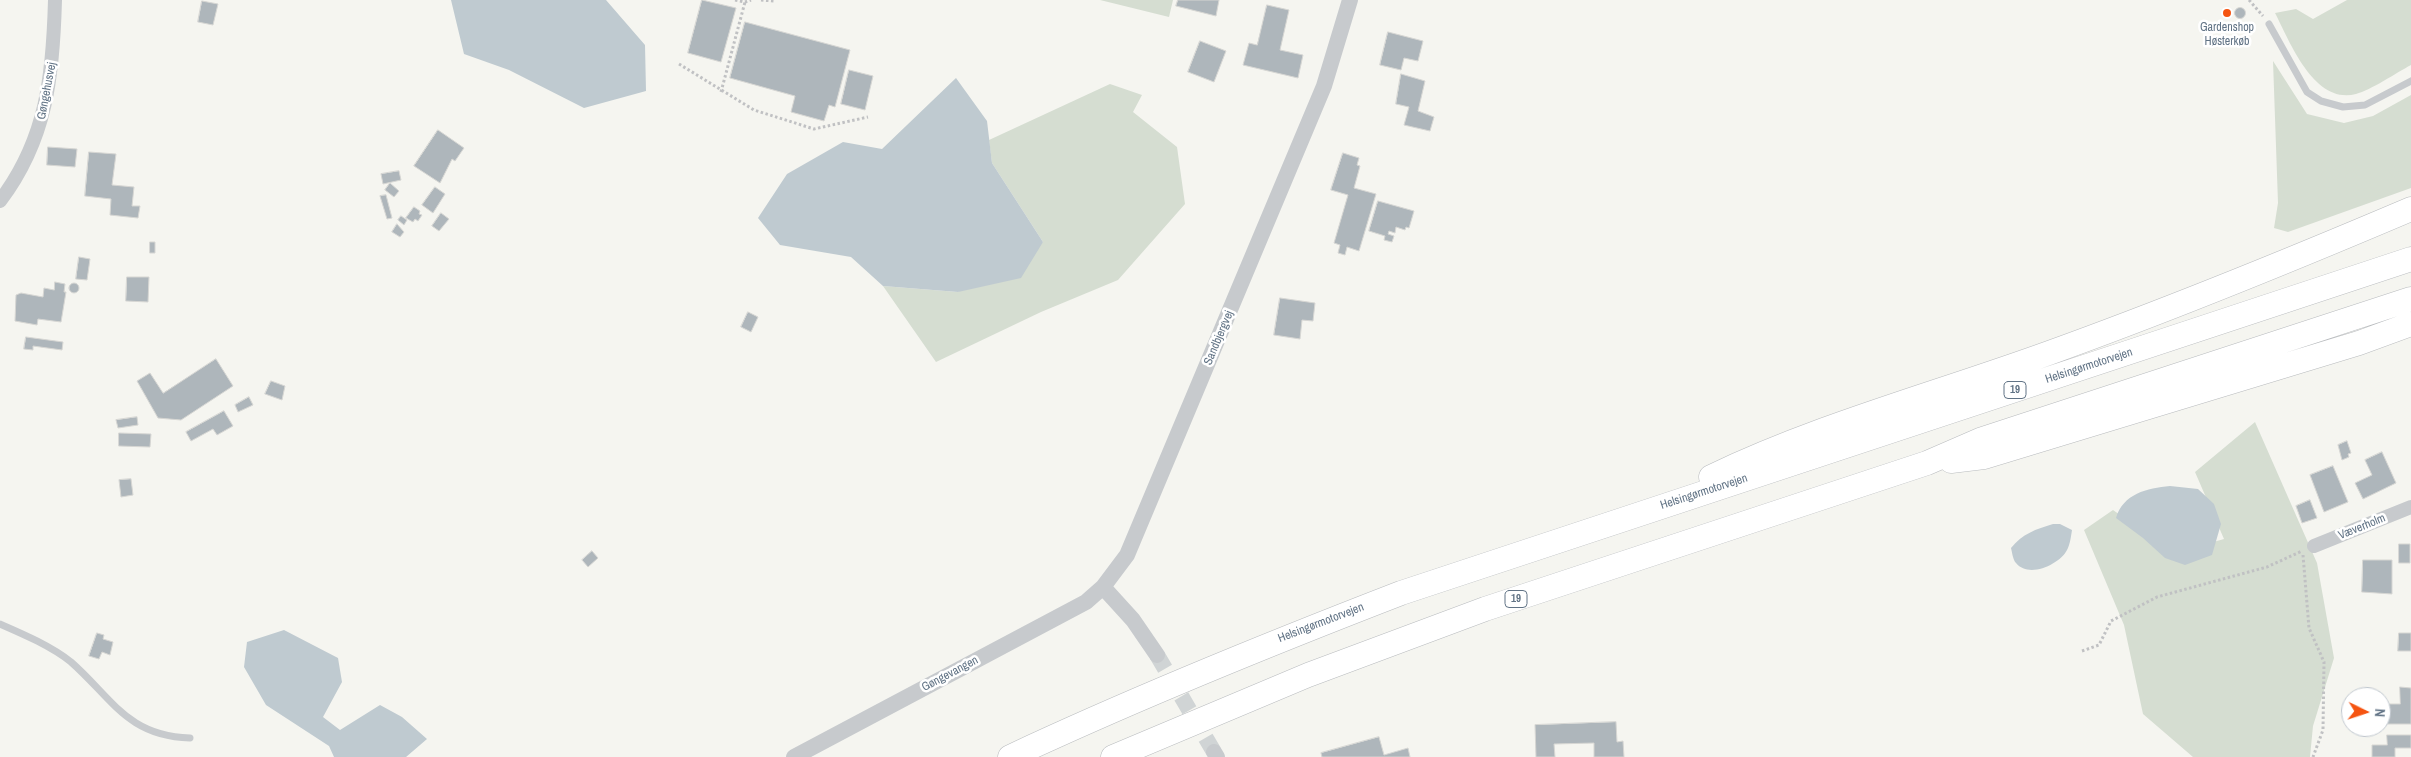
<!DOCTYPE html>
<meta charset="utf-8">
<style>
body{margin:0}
#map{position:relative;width:2411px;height:757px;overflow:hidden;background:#f5f5f0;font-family:"Archivo Narrow",sans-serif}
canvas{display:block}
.north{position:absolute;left:2341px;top:687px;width:50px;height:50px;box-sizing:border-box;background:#fff;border:1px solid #c0c7ce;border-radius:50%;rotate:94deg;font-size:14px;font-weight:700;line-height:20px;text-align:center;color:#617385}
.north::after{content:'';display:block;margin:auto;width:18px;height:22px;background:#f55411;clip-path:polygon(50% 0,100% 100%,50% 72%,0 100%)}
</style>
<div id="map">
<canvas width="2411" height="757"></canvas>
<div class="north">N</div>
</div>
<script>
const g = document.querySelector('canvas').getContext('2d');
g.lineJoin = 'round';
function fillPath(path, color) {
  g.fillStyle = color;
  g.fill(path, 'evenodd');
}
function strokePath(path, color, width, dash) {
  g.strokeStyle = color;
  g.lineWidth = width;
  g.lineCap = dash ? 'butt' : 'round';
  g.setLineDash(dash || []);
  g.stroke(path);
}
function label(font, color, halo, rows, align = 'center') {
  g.font = font + ' "Archivo Narrow",sans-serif';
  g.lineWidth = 5;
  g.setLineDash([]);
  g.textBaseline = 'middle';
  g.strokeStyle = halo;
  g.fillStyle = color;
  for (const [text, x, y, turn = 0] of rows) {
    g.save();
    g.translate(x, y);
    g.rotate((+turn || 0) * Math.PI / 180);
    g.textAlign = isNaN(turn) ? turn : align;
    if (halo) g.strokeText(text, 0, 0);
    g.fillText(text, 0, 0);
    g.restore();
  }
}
const green = new Path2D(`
 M1100,0H1173L1169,17Z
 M2347,0H2411V65C2396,73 2371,90 2356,94C2314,105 2290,42 2275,13L2296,9L2313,19Z
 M2273,61L2307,114L2344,123L2373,116L2411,95V188L2288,232L2274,228L2278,203Z
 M1110,84L1142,95L1133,112L1177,147L1185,204L1118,280L1041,312L936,362L883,286L958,292L1043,242L992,163L989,140Z
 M2255,422L2317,563L2334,658L2313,726L2310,757H2193L2143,714L2124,625L2084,530L2113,510L2174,553L2224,539L2195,472Z`);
const water = new Path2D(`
 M451,0H606L645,45L646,91L584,108L509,70L464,54Z
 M956,78L987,121L992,163L1043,242L1021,278L958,292L883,286L851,257L780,245L758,218L787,174L843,142L882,149Z
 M2170,486L2198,489L2214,504L2221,524L2212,555L2185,565L2165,558L2143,538L2116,518C2123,494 2147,488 2170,486Z
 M2053,524H2060L2072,530C2071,536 2070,545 2067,550C2060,564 2029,579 2016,563C2013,560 2012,552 2011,548C2022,534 2036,529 2053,524Z
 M284,630L338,658L342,682L323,717L340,730L380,705L402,717L427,739L406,757H334L329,746L266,705L244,667L247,642Z`);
const building = new Path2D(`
 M702,0L736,8L721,62L688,53Z
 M1178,0H1219L1216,16L1176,6Z
 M202,1L218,4L213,25L198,22Z
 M1267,5L1289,10L1280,50L1303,55L1298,78L1243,65L1249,43L1257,45Z
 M2234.5 13a5.5 5.5 0 1 1 11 0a5.5 5.5 0 1 1-11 0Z
 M745,22L850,50L835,107L829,105L824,121L791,112L795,96L730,78Z
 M1388,32L1423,41L1418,61L1404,58L1401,70L1380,65Z
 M1200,41L1226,51L1214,82L1188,72Z
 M849,70L873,76L865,110L841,104Z
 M1401,74L1425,81L1418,111L1434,117L1430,131L1404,125L1409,107L1396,104Z
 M438,130L464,148L455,161L452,159L440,183L414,166Z
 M48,147L77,149L75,167L47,165Z
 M89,152L116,154L112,185L134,187L132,206H140L138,218L110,215L111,199L85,196Z
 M1343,153L1359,158L1357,165L1360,166L1354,188L1376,194L1359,251L1347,247L1345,255L1338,253L1340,245L1334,243L1348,195L1331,190Z
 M399,171L401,180L383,184L381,174Z
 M390,183L399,191L394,197L385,190Z
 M435,187L445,194L433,213L422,205Z
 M386,195L392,218L387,219L380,196Z
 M1378,201L1414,211L1409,228L1406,227L1405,230L1396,227L1395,233L1389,231L1388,234L1394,236L1392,242L1384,240L1385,236L1369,231Z
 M414,207L420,211L419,214L422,215L418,221L415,219L413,222L406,218Z
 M441,213L449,219L439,231L432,226Z
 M401,216L407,220L404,225L398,220Z
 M397,224L404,232L400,237L392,232Z
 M150,242H155V253H150Z
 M79,257L90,259L87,280L76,279Z
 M127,277H149L148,302L126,301Z
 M55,282L65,284L64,292H66L61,322L38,319L37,325L15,321L16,295L21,293L43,297L44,288L54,290Z
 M69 288a5 5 0 1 1 10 0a5 5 0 1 1-10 0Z
 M1280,298L1315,303L1313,321L1302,320L1300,339L1274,335Z
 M748,312L758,317L751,332L741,327Z
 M26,337L63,342L62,350L33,346V350L24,349Z
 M216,359L233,386L181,420L158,418L137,381L150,373L163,393Z
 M271,381L285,386L282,400L265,394Z
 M249,397L253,405L238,412L235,405Z
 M224,411L233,426L217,435L213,429L191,441L186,432Z
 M137,417L138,425L118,428L116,420Z
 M119,433L151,434L150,447L119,446Z
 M2347,441L2351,453L2348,454L2349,457L2342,460L2338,445Z
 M2382,452L2396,483L2363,499L2355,483L2372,475L2365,460Z
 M2333,466L2348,502L2324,512L2310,475Z
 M131,479L133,495L121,497L119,480Z
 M2310,500L2317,518L2302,523L2296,506Z
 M2399,544H2410V563H2399Z
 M592,551L598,558L588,567L582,560Z
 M2363,560H2392V594L2362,592Z
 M97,633L104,635L103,639L113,642L110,655L102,652L99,659L89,656Z
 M2399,633H2411V651H2398Z
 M2400,687L2411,688V724H2383V704H2400Z
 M1616,722L1617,742L1623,741L1624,757H1594V743L1554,744L1555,757H1536L1535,725Z
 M2387,735H2411V748H2395V757H2372V745H2387Z
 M1379,737L1384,755L1408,748L1410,757H1322L1321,753Z`);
const tertiaryTunnel = new Path2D(`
 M1157,655L1214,752`);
const path = new Path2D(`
 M735,0L745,2L751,0
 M761,0L774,1
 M2249,0L2263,16
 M679,64L754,110L814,129L868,117
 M721,92L745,2
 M2303,555L2309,628L2324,662L2323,730L2313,757
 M2082,651L2099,645L2111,621L2157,597L2267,567L2302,551`);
const service = new Path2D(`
 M2269,24L2307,92L2321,101L2343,107L2365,105L2411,81
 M0,624C23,634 51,646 71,662C112,698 127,736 190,738`);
const minor = new Path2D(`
 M0,201C47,139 53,75 55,0
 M2314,546L2411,507`);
const tertiary = new Path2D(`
 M1103,587L1133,620L1157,655
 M1214,752L1217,757
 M794,757L1086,602L1103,587L1127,555L1324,86L1350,0`);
const motorway = new Path2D(`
 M1951,461L1984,457L2359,343L2411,324
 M1711,477C1819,425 1936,394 2049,353C2171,309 2291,260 2411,209
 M1010,757C1138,697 1269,644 1401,593L2411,259
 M1113,757L1308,675L1485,609L1927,463L1980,440L2411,299`);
const markers = [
 [2227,13,5,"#f55411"]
];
const shields = [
 [2015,390,22],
 [1516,599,22]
];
const shieldNames = [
 ["19",2015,390],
 ["19",1516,599]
];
const poiNames = [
 ["Gardenshop",2227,28],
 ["Høsterkøb",2227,42]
];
const streetNames = [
 ["Gøngehusvej",47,91,-79],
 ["Sandbjergvej",1219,338,-67],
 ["Helsingørmotorvejen",2089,366,-18],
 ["Helsingørmotorvejen",1704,492,-18],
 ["Væverholm",2362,527,-22],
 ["Helsingørmotorvejen",1321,623,-21],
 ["Gøngevangen",950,674,-28]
];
fillPath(green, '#d5ddd1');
fillPath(water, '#bfcad0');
fillPath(building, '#aeb6bb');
strokePath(building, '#d6d6d3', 1);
strokePath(tertiaryTunnel, '#d0d4d5', 16, [16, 8]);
strokePath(motorway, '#b8bbbe', 25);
strokePath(path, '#c0c1c3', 3, [2.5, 2.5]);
strokePath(service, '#c7cacd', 7);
strokePath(minor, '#c7cacd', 14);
strokePath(tertiary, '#c7cacd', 16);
strokePath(motorway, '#fff', 24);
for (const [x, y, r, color] of markers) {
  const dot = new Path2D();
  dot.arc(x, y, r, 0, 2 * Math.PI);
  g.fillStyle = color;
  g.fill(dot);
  strokePath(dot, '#fff', 2);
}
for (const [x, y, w] of shields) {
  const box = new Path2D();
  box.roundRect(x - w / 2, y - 8.5, w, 17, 4);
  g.fillStyle = '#fff';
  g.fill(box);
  strokePath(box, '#617385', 1);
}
label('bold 11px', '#617385', null, shieldNames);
label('12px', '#617385', '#fff', poiNames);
label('12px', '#617385', '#fff', streetNames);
</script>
